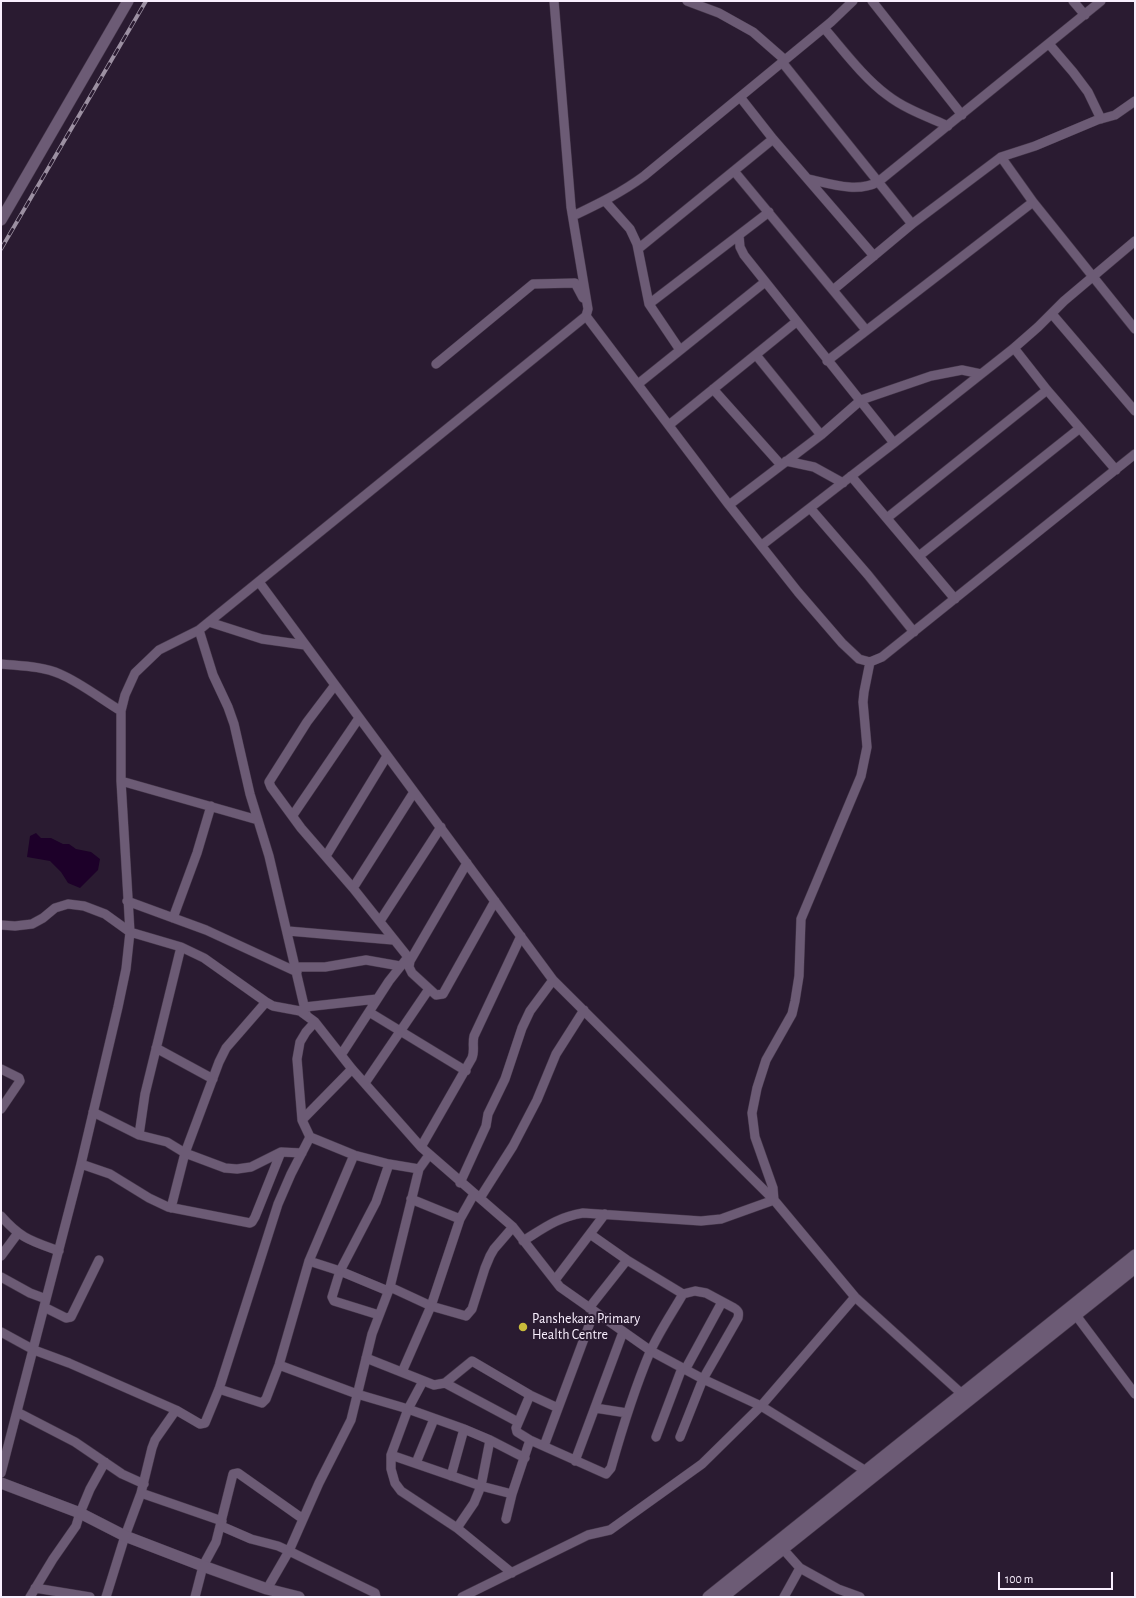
<!DOCTYPE html>
<style>
body{margin:0}
#map{position:relative;width:1136px;height:1598px;overflow:hidden;background:#2a1b31;font-family:"Alegreya Sans",sans-serif}
canvas{display:block}
.frame{position:absolute;inset:0;border:2px solid #f9effe;pointer-events:none}
.scale{position:absolute;left:998px;top:1572px;width:115px;height:18px;box-sizing:border-box;border:2px solid #f9effe;border-top:0;padding-left:5px;font-size:12px;line-height:14px;white-space:nowrap;color:#f9effe;-webkit-text-stroke:3px #2a1b31;paint-order:stroke}
</style>
<div id="map">
<canvas width="1136" height="1598"></canvas>
<div class="frame"></div>
<div class="scale">100 m</div>
</div>
<script>
const g = document.querySelector('canvas').getContext('2d');
g.lineJoin = 'round';
function fillPath(path, color) {
  g.fillStyle = color;
  g.fill(path, 'evenodd');
}
function strokePath(path, color, width, dash) {
  g.strokeStyle = color;
  g.lineWidth = width;
  g.lineCap = dash ? 'butt' : 'round';
  g.setLineDash(dash || []);
  g.stroke(path);
}
function label(font, color, halo, rows, align = 'center') {
  g.font = font + ' "Alegreya Sans",sans-serif';
  g.lineWidth = 4;
  g.setLineDash([]);
  g.textBaseline = 'middle';
  g.strokeStyle = halo;
  g.fillStyle = color;
  for (const [text, x, y, turn = 0] of rows) {
    g.save();
    g.translate(x, y);
    g.rotate((+turn || 0) * Math.PI / 180);
    g.textAlign = isNaN(turn) ? turn : align;
    if (halo) g.strokeText(text, 0, 0);
    g.fillText(text, 0, 0);
    g.restore();
  }
}
const water = new Path2D(`
 M36,833L41,838H51L63,844H69L76,849L91,852L100,859L98,870L80,888L68,883L61,872L50,861L27,857L30,836Z`);
const minor = new Path2D(`
 M687,1L719,13L753,32L785,60
 M872,1L962,115
 M1073,1L1085,15
 M824,28C844,51 863,77 887,95C905,109 928,117 948,126
 M1049,44L1073,72L1088,92L1101,119
 M782,62L912,224
 M740,97L773,139L874,256
 M1001,157L1033,202L1135,329
 M734,171L866,330
 M808,179C831,184 857,193 878,182L1101,1
 M605,201L630,229L637,244L649,304L680,350
 M573,216C598,204 621,193 644,176L831,22L853,1
 M739,235L740,247L744,255L894,443
 M638,249L773,139
 M833,290L912,224L1001,157L1035,146L1097,120L1115,115L1135,101
 M649,304L769,212
 M1052,314L1135,411
 M586,316L729,505L798,592L842,643L859,659L870,662L882,657L1135,454
 M1014,348L1047,390L1116,470
 M756,355L821,435
 M827,361L1033,202
 M436,364L533,284L575,283L583,298
 M638,384L765,282
 M713,389L781,465
 M669,425L796,322
 M786,461L814,467L843,483
 M851,476L955,599
 M729,505L821,435L861,400L931,376L962,370L981,374
 M810,508L868,575L914,632
 M887,518L1047,390
 M762,545L894,443L1014,348L1038,327L1064,301L1135,241
 M919,556L1080,428
 M259,582L553,980L774,1200L855,1297L962,1394
 M209,622L262,639L305,645
 M199,630L213,675L228,707L234,724L250,794L269,856L306,1014
 M1,664C20,666 42,666 60,674C81,683 101,699 121,711
 M335,685L307,722L269,782L271,787L301,828L353,888L408,957L410,961L409,967L412,973L436,995L443,994L495,901
 M121,781L258,820
 M293,815L359,718
 M326,856L387,756
 M353,888L414,792
 M127,901L206,930L297,972
 M173,918L197,853L211,806
 M380,921L441,827
 M1,925L15,926L32,924L43,918L55,908L68,904L84,906L105,914L130,932L181,947L204,958L266,1002L273,1006L300,1011L315,1022L352,1069L421,1147L513,1227L560,1287L651,1351L703,1379L761,1406L866,1471
 M288,931L393,940
 M410,961L467,863
 M296,967H325L366,960L400,966
 M305,1007L377,999
 M369,1012L466,1071
 M315,1022L306,1032L300,1042L297,1059L302,1120L310,1137L354,1155L389,1164L419,1169
 M156,1048L213,1079
 M341,1055L389,981L408,957
 M1,1069L19,1078L20,1081L1,1109
 M365,1083L429,989
 M93,1112L139,1135L167,1142L185,1153L225,1168L237,1169L251,1167L281,1152L302,1153
 M302,1120L352,1069
 M139,1135L145,1094L181,947
 M421,1147L472,1058C475,1051 472,1044 474,1036L521,936
 M81,1164L110,1174L149,1198L168,1207L250,1223L252,1222L255,1217L281,1152
 M460,1183L486,1126L488,1114L505,1079L522,1028L530,1011L553,980
 M480,1198L513,1146L537,1100L556,1054L584,1010
 M411,1199L460,1219
 M171,1208L185,1153L219,1062L226,1048L266,1002
 M1,1216C21,1239 32,1241 59,1251
 M590,1234L627,1260L683,1294
 M523,1241C544,1228 558,1217 583,1213L701,1221L721,1219L774,1200L773,1188L755,1137L752,1113L757,1088L766,1060L792,1014L795,1001L799,976L801,919L861,776L867,747L863,702L864,692L870,662
 M1,1256L18,1233
 M309,1261L340,1271L388,1291
 M1,1277L30,1293L46,1299
 M555,1280L605,1214
 M390,1287L431,1306L466,1316L472,1309L485,1268L490,1256L494,1249L513,1227
 M44,1307L66,1318L71,1317L99,1260
 M589,1308L627,1260
 M1075,1314L1135,1394
 M379,1315L334,1301L332,1297L340,1271L376,1202L389,1164
 M1,1332L34,1350L69,1363L176,1410L200,1424L205,1423L219,1389L278,1204L291,1174L310,1137
 M366,1358L434,1385L445,1383L518,1422
 M279,1365L357,1394L408,1409L464,1429L490,1440L525,1458
 M685,1370L722,1302
 M402,1372L431,1306L460,1219L474,1194
 M423,1381L408,1409L391,1455V1469L395,1483L401,1491L457,1528L512,1573
 M445,1383L472,1361L530,1395L558,1408
 M219,1389L262,1403L266,1399L279,1365L309,1261L354,1155
 M530,1395L516,1428L517,1432L530,1440L606,1474L611,1468C622,1429 634,1390 650,1352C659,1332 672,1313 683,1294L695,1291L706,1293L734,1308C739,1311 739,1313 738,1318L703,1379L680,1437
 M595,1408L627,1413
 M17,1412L75,1442L122,1474L144,1484
 M656,1437L682,1368
 M544,1446L594,1312
 M391,1455L481,1486L512,1494
 M575,1461L623,1332
 M416,1463L434,1419
 M1,1473L81,1164L118,1007L126,969L130,932L121,781V711L125,695L135,673L159,650L199,630L586,316L588,309L571,207L554,1
 M451,1476L464,1429
 M141,1493L222,1521
 M506,1519L512,1494L530,1440
 M221,1526L251,1539L278,1546L289,1551L375,1593L376,1597
 M457,1528L474,1503L481,1486L490,1440
 M783,1549L800,1568L784,1597
 M800,1568L838,1589L860,1597
 M35,1588L90,1597
 M267,1589L289,1551L319,1483L351,1420L372,1334L390,1287L419,1169L429,1155
 M30,1597L53,1559L76,1526L80,1513L90,1489L105,1462
 M106,1597L125,1536L141,1493L152,1448L155,1440L176,1410
 M195,1597L203,1566L216,1542L233,1474L238,1473L303,1519
 M462,1597L588,1535L610,1530L702,1464L761,1406L855,1297`);
const tertiary = new Path2D(`
 M1,220L128,1
 M1,1483L80,1513L125,1536L203,1566L267,1589L299,1597
 M708,1597L1135,1255
 M723,1597L1135,1268`);
const rail = new Path2D(`
 M1,249L146,1`);
const markers = [
 [523,1327,5,"#c9bb3b"]
];
const poiNames = [
 ["Panshekara Primary",532,1319],
 ["Health Centre",532,1335]
];
fillPath(water, '#1d0029');
strokePath(minor, '#46384b', 10);
strokePath(tertiary, '#46384b', 12);
strokePath(minor, '#6c5b75', 9);
strokePath(tertiary, '#6c5b75', 11);
strokePath(rail, '#9c90a2', 4);
strokePath(rail, '#2a1b31', 2.5, [8]);
for (const [x, y, r, color] of markers) {
  const dot = new Path2D();
  dot.arc(x, y, r, 0, 2 * Math.PI);
  g.fillStyle = color;
  g.fill(dot);
  strokePath(dot, '#2a1b31', 1.5);
}
label('14px', '#f9effe', '#2a1b31', poiNames, 'left');
</script>
